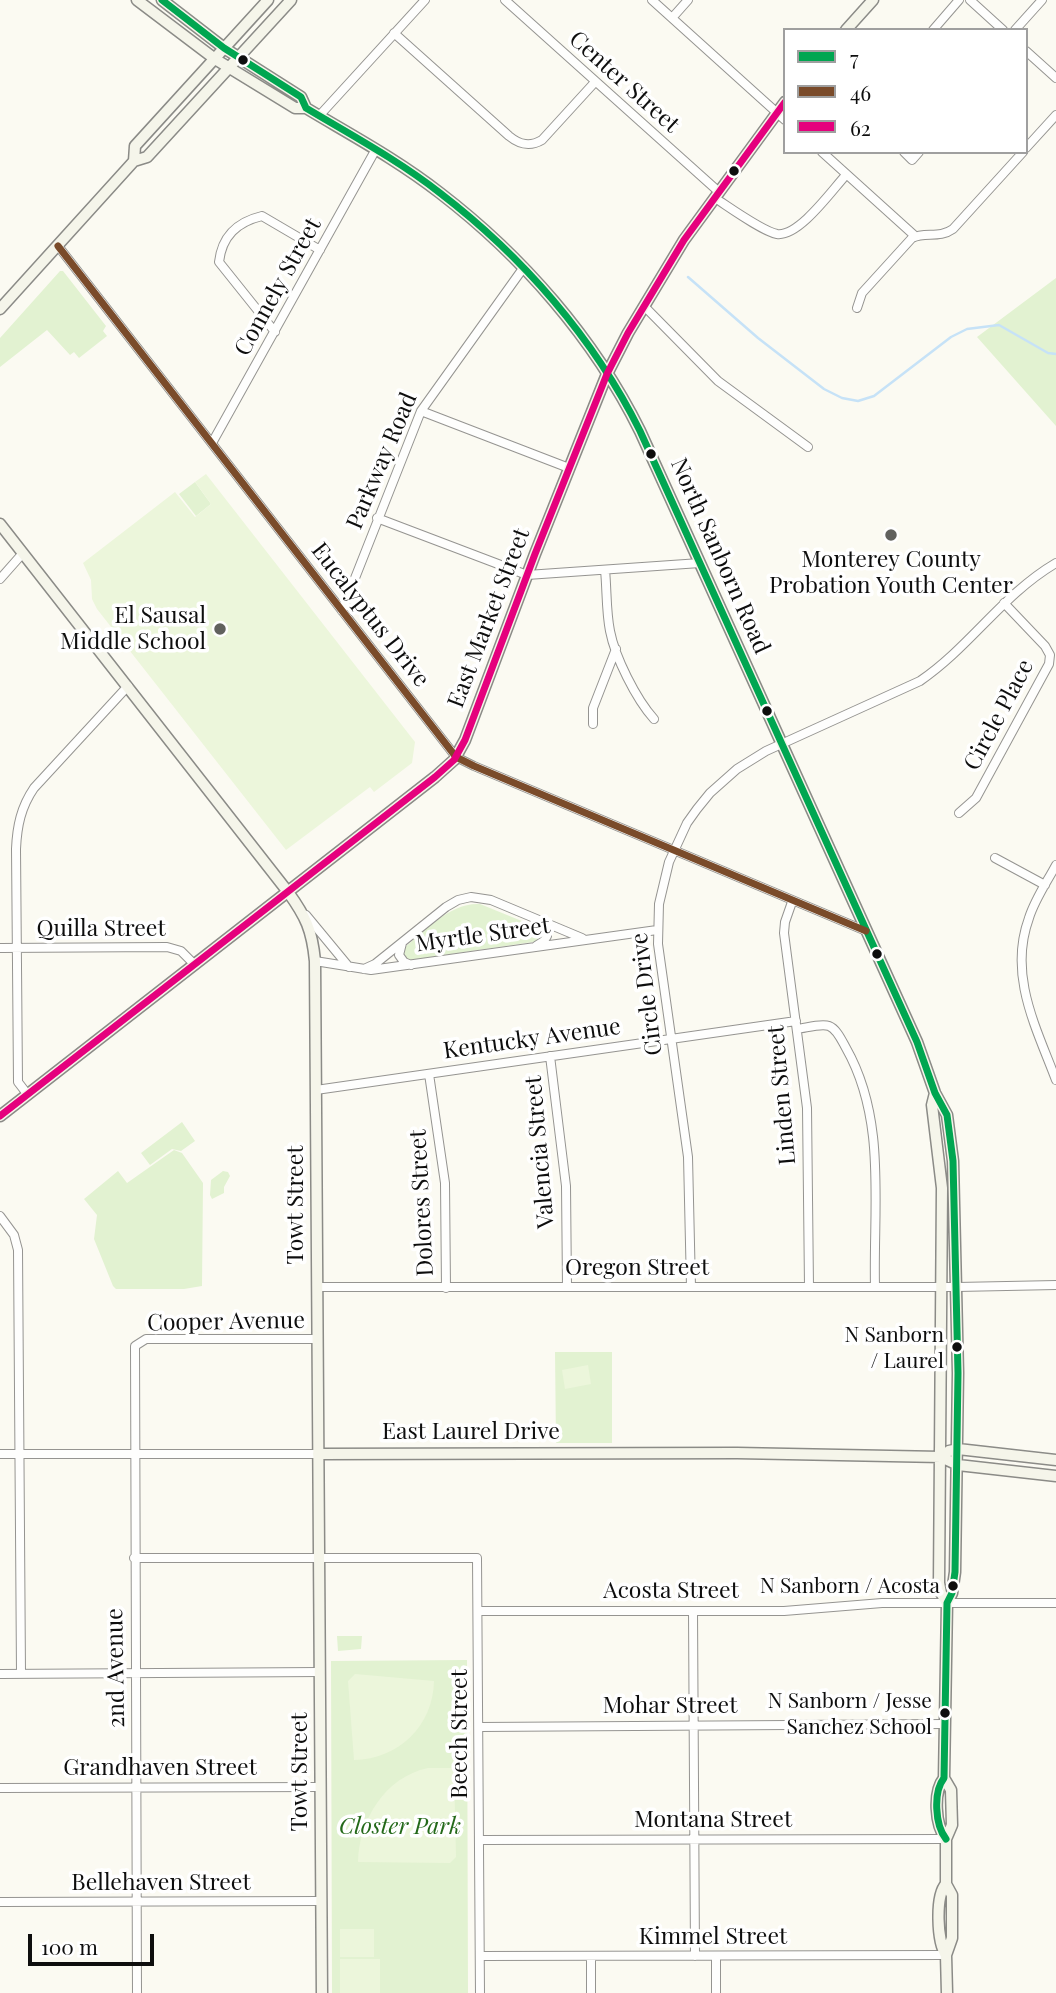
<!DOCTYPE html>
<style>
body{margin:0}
#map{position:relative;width:1056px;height:1993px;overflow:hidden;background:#fbfaf2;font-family:"Playfair Display",serif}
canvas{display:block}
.legend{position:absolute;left:783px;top:28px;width:245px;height:126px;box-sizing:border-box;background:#fff;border:2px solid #9f9f9f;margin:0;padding:9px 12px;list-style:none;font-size:21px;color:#0e0e0e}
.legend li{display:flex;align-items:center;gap:14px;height:35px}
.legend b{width:35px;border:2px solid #9f9f9f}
.scale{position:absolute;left:28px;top:1934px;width:126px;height:32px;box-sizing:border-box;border:4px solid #0e0e0e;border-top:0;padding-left:9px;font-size:21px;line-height:24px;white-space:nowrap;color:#0e0e0e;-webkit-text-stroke:5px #fff;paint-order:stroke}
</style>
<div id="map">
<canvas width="1056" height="1993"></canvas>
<ul class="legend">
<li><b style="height:9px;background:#00a651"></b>7</li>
<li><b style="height:9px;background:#7a4b2a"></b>46</li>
<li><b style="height:9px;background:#e5007d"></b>62</li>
</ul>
<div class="scale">100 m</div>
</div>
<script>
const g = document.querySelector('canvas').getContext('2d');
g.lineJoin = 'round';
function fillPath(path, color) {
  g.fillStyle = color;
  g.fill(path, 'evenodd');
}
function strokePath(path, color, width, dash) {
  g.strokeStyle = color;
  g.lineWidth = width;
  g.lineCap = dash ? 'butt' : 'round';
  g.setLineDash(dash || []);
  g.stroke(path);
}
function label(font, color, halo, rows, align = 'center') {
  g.font = font + ' "Playfair Display",serif';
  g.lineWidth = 7;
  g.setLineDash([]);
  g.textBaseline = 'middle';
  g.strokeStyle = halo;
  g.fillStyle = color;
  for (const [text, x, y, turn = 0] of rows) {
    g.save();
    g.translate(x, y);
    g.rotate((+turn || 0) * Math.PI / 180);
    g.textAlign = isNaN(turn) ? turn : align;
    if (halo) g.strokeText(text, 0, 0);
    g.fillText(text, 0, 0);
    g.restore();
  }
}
const green = new Path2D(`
 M60,271H63L106,326L103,331L107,336L79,358L74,352L70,355L47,330L0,367V338Z
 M1056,278V426L977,337Z
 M195,482L211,504L196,516L179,494Z
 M480,904L539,928L542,930L543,936L539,941L411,960L407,959L402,953L405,947C426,930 451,902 480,904Z
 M182,1122L195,1141L181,1151L172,1149L150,1165L141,1153Z
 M174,1150L182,1153L203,1183L202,1286L184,1289H116L113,1286L94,1239L97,1215L84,1199L118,1171L127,1183Z
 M223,1171L228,1172L230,1176L224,1187V1193L212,1199L210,1195L211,1180Z
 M555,1352H612V1443H556Z
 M337,1636H362L361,1649L338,1651Z
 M467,1660L468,1993H332L331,1661Z`);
const pitch = new Path2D(`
 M206,474L415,742L412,763L374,792L370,787L286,850L97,609L92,599L91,580L83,563L175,492L195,517L211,504L195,482Z
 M588,1365L591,1384L565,1389L562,1370Z
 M355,1674L434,1681C433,1726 399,1759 354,1760L348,1681Z
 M428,1768H454L456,1857L450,1863L358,1862C359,1820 385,1777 428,1768Z
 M340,1929H374V1957H340Z
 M340,1959H380V1993H340Z`);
const stream = new Path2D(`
 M688,277L758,338L824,389L842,398L858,401L874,396L951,337L967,329L999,325L1048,353L1056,354`);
const street = new Path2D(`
 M505,0L719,192
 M652,0L785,120
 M970,0L1003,30
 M672,18L688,0
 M933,30L959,0
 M1015,30L1042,0
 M394,33L509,136C520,145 530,147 542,140L595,82
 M1026,51L1056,78
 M319,116L425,0
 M1026,148L1056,115
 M822,152L915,236
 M904,152L912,160L919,152
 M715,198C729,207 762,231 777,234C799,237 832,190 846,175
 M58,246L456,757L474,766L866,931
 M644,306L718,381L808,447
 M857,308L862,293L912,238C925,231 939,239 953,229L1023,152
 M275,332L219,262C222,236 237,222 262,216L320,250
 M421,411L569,468
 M212,443L376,149
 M377,518L527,575L700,563
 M605,570C607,590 606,611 610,631C615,657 636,699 654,719
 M0,579L23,553
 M342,611L421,411L524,267
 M593,724V708L616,649
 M959,813L976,798L1049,664L1050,655L1045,646L1004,603
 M995,858L1045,885
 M1056,865C1047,882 1035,899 1029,918C1008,975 1036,1027 1056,1080
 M792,902L785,922L784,933L807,1108L809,1287
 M306,915L349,967
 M402,943L399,955L404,962L411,965
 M536,946L544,941L547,936L542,924
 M0,948L167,947L181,951L195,965
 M315,961L371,970L657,930
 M364,969L375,964L446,907L458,900L471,897L491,900L582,938
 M797,1029C806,1028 821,1023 829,1026C837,1029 842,1041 846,1048C887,1120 873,1206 875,1286
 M550,1056L566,1186L567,1287
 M429,1074L445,1183L446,1288
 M316,1090L796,1021
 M28,1095L18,1082L16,849C17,826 21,807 34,788L128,686
 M0,1216L14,1235L18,1250L21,1673
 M317,1287H957L1056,1285
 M691,1287L688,1157L658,944L659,904L669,862L687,823L697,809L710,793L737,769L766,751L920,681C970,647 1003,594 1056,563
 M0,1454H318
 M134,1558H477L480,1993
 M478,1611H784L882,1603H1056
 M693,1611L695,1956
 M0,1674L320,1672
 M480,1727L944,1724
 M0,1788L321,1787
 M480,1840L946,1839
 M0,1902L322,1901
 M480,1956L946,1955
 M591,1957V1993
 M716,1957V1993
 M137,1993L135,1346L146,1339H317`);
const secondary = new Path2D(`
 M137,0L215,59L295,108H306
 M162,0L224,48L301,97L306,108C351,135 398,160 440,193C522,256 594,338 640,431L917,1042L935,1093L947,1115L953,1161L958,1373L955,1572L952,1593L947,1603L944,1778C933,1792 935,1825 946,1839
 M846,30L873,0
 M134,161L135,146L268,0
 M0,309L134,161L147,157L291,0
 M0,524L288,892C306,917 312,930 315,961L322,1993
 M935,1093L932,1105L942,1188L939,1583L941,1593L947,1603
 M0,1116L435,777L454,760L465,740L535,554L607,374L628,333L684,240L785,102
 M318,1454L737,1453L941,1457L958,1465L1056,1476
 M941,1457L949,1451L958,1449L1056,1460
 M944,1778L951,1790L952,1825L946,1839V1884L952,1895V1938L946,1955L947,1993
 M946,1884C935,1896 937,1942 946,1955`);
const bus1 = new Path2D(`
 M162,0L224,48L301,97L306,108C351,135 398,160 440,193C522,256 594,338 640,431L917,1042L935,1093L947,1115L953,1161L958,1373L955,1572L952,1593L947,1603L944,1778C933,1792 935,1825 946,1839`);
const bus2 = new Path2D(`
 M58,246L456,757L474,766L866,931`);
const bus3 = new Path2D(`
 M0,1116L435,777L454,760L465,740L535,554L607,374L628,333L684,240L785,102`);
const markers = [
 [243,60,6,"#0e0e0e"],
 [734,171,6,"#0e0e0e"],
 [651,454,6,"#0e0e0e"],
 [891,535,7,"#61615e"],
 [220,629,7,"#61615e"],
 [767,711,6,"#0e0e0e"],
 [877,954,6,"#0e0e0e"],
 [957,1347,6,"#0e0e0e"],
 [953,1586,6,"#0e0e0e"],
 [945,1713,6,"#0e0e0e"]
];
const busNames = [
 ["N Sanborn",944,1335],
 ["/ Laurel",944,1361],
 ["N Sanborn / Acosta",940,1586],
 ["N Sanborn / Jesse",932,1701],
 ["Sanchez School",932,1727]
];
const streetNames = [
 ["Center Street",624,82,42],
 ["Connely Street",278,287,-61],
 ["Parkway Road",382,461,-67],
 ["North Sanborn Road",720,556,66],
 ["Eucalyptus Drive",370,615,52],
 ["East Market Street",489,618,-69],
 ["Circle Place",999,715,-62],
 ["Quilla Street",101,929],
 ["Myrtle Street",483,935,-8],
 ["Circle Drive",647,994,-97],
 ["Kentucky Avenue",532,1039,-8],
 ["Linden Street",782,1095,-95],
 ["Valencia Street",540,1152,-95],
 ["Dolores Street",422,1203,-93],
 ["Towt Street",296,1205,-90],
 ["Oregon Street",637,1268],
 ["Cooper Avenue",226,1322,-1],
 ["East Laurel Drive",471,1432],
 ["Acosta Street",671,1591],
 ["2nd Avenue",116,1668,-91],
 ["Mohar Street",670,1706],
 ["Beech Street",460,1734,-90],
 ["Grandhaven Street",160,1768],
 ["Towt Street",300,1772,-90],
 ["Montana Street",713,1820],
 ["Bellehaven Street",161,1883],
 ["Kimmel Street",713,1937]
];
const poiNames = [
 ["Monterey County",891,560],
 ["Probation Youth Center",891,586],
 ["El Sausal",206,616,"right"],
 ["Middle School",206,642,"right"]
];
const parkNames = [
 ["Closter Park",400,1827]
];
fillPath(green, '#e2f2d1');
fillPath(pitch, '#ecf6db');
strokePath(stream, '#c6e2f7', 2.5);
strokePath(street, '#959491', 10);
strokePath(secondary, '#8b8b87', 13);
strokePath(street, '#fefefd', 8);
strokePath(secondary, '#f5f5ea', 10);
strokePath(bus1, '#00a651', 7);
strokePath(bus2, '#7a4b2a', 7);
strokePath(bus3, '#e5007d', 7);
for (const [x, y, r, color] of markers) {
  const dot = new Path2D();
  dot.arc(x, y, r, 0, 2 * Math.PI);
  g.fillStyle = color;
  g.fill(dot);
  strokePath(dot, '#fff', 2.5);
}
label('21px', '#0e0e0e', '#fff', busNames, 'right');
label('23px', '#0e0e0e', '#fff', streetNames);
label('23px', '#0e0e0e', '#fff', poiNames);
label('italic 23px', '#24691a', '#fff', parkNames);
</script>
